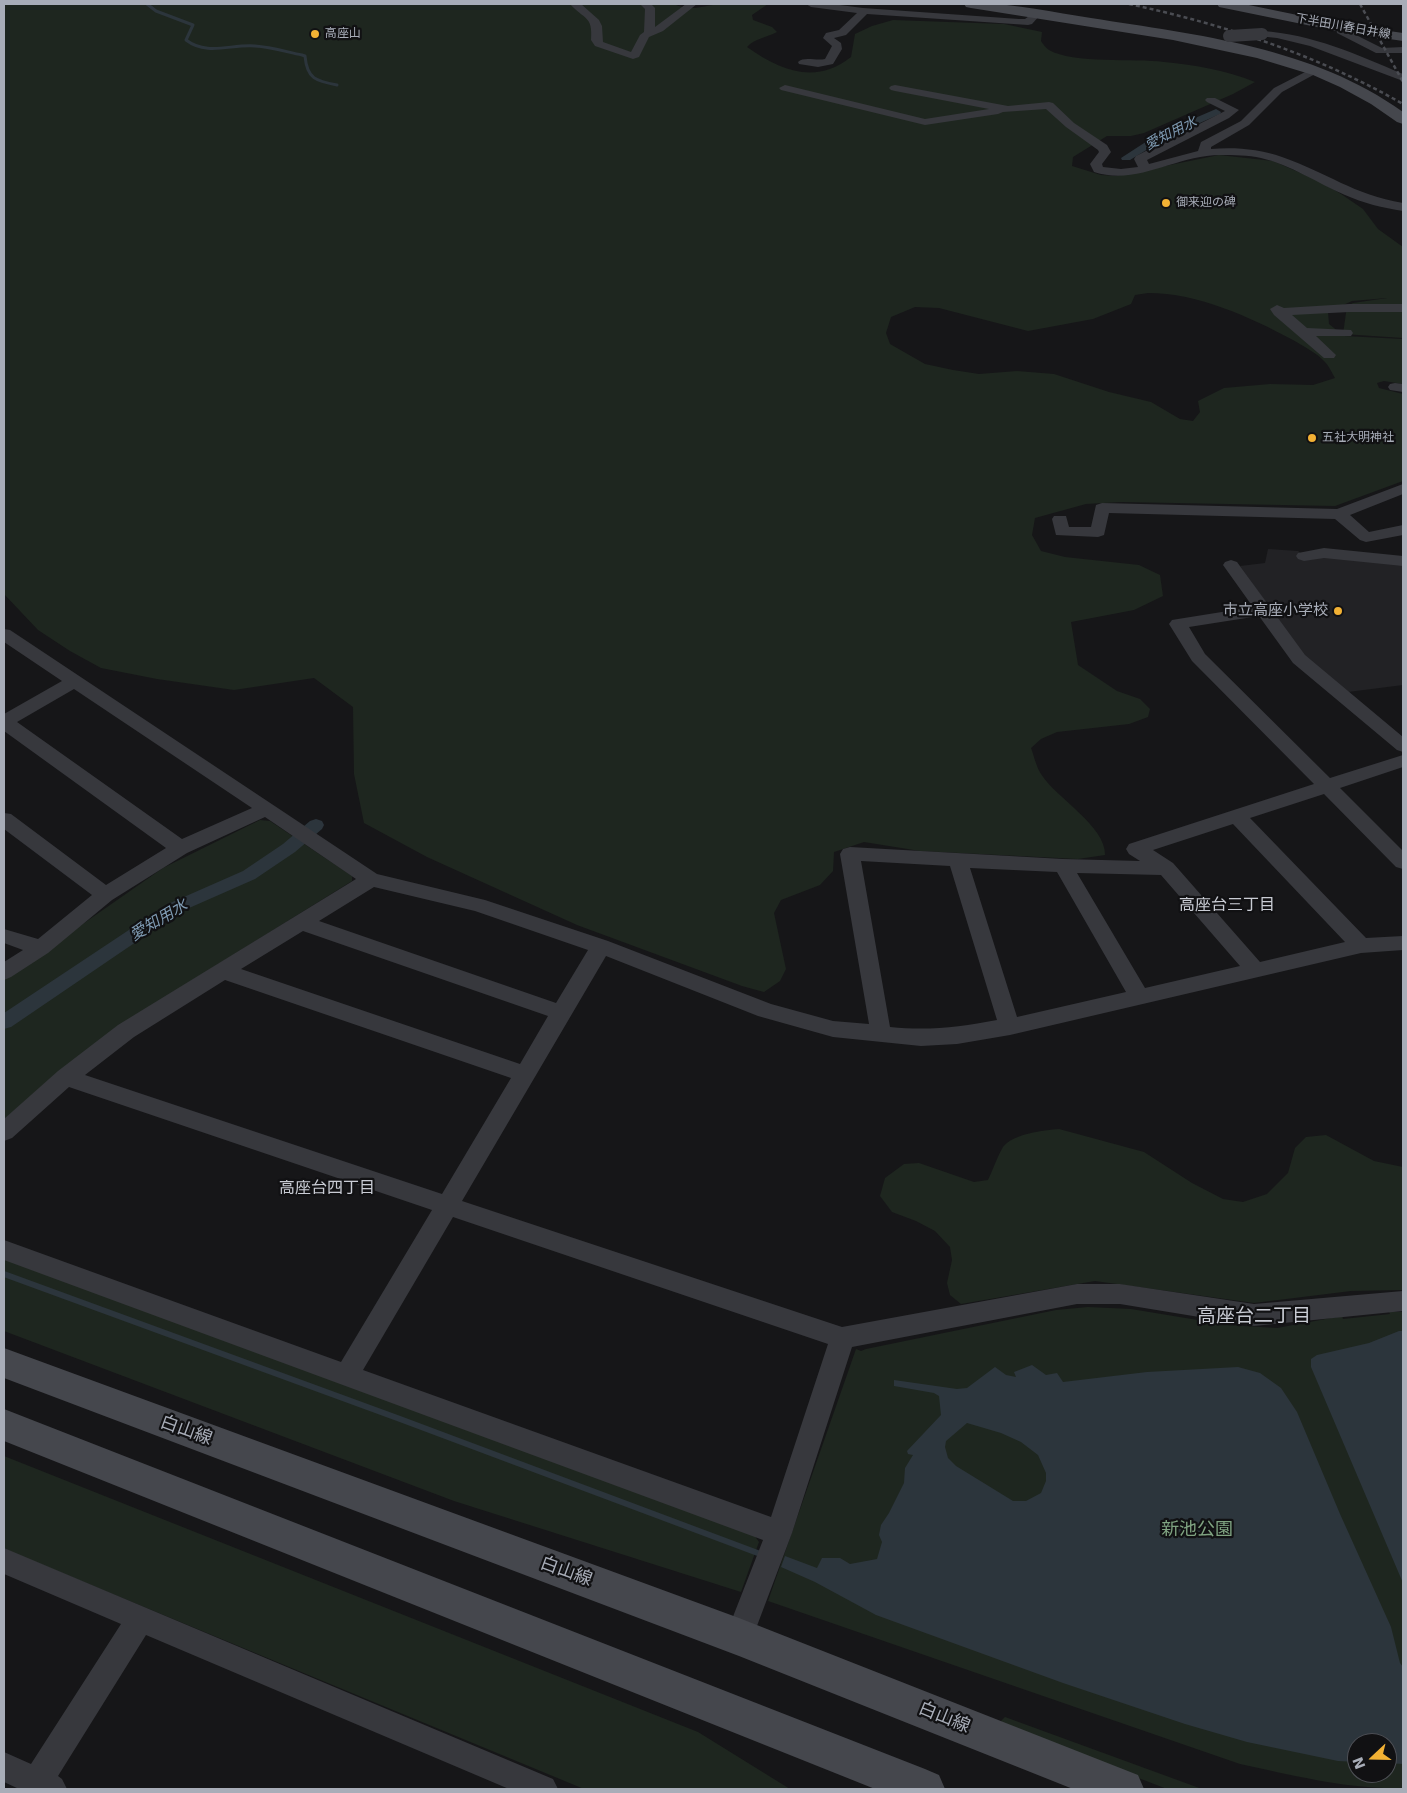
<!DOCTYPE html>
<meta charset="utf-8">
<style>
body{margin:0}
#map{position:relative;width:1407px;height:1793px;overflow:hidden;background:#161618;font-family:"DejaVu Sans",sans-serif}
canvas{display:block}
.frame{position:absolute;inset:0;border:5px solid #a8adb8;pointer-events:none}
.north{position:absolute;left:1347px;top:1733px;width:50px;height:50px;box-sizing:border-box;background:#111113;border:1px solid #4d4f55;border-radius:50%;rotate:249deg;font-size:14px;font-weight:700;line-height:20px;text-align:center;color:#a8adb8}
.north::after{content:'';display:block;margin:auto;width:18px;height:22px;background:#f2b134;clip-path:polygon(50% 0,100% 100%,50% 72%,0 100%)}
</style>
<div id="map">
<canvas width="1407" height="1793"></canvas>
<div class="frame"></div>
<div class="north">N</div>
</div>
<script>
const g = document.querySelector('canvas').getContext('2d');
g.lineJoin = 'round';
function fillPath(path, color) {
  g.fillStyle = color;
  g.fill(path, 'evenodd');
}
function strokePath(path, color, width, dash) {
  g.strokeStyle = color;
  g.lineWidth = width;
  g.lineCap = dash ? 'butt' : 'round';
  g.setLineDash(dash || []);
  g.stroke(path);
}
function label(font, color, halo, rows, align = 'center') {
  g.font = font + ' "DejaVu Sans","Noto Sans JP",sans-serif';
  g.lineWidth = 4.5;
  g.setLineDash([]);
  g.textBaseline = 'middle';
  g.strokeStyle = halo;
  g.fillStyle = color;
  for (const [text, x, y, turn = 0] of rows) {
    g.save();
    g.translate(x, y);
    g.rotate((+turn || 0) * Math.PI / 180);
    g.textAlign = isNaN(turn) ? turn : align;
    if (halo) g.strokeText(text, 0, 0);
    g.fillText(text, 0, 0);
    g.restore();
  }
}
const built = new Path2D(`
 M1268,549L1298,551L1309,560L1327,556L1403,564V685L1348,692L1304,657L1240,566L1265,563Z`);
const green = new Path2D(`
 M4,4H673C694,12 700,6 720,4C735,2 753,4 768,4L752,15L753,20L772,27L777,32C766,38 755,38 747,47C781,71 816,85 851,57L855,34L872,26L893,20L1004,24L1042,32L1041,41C1043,44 1046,48 1049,50C1073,64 1135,58 1164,62C1196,65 1225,70 1255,82L1233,94L1144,133L1131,136H1107L1073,157L1072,166L1101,175L1116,176L1219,155L1273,161L1319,181L1341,194L1363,209L1378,229L1403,247V338L1343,334L1347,306L1353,303L1387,298L1352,301L1328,312L1329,324L1344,336L1403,339V384L1384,381L1377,383L1379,388L1403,394V481L1335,506L1121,502L1086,504L1035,518L1032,535L1041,551L1065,557L1139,565L1160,575L1163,596L1134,610L1071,622L1078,665L1117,691L1140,699L1150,709L1148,717L1129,724L1057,732L1041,739L1031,748C1034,756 1036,766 1041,774C1056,798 1106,826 1105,855L1078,859L920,851L864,842L834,852L833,871L820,885L781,900L774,913L786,969L780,981L764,992L742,986L577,925L427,857L364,823L354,774L353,707L314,678L234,690L157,679L101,668L70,651L38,630L4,594ZM1148,293C1198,293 1250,317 1293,340C1303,346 1317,353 1325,362C1329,366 1332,373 1335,378L1313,385L1270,384L1224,388L1198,401L1200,412L1193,421L1180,419L1151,402L1109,392L1054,374L1017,371L979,374L953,370L925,364L890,344L886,333L891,317L915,307L939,308L1028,331L1093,319L1131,304L1135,295Z
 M260,820L270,821L352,876V881L130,1019L42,1086L4,1121V979L163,868Z
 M1059,1129L1144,1152L1192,1183L1223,1199L1243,1202L1267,1194L1288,1173L1295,1148L1306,1137L1326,1135L1374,1161L1403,1167V1290L1351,1291L1254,1303L1095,1281L961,1304L950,1295L947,1283L952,1260L950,1247L935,1231L916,1221L892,1212L880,1196L885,1178L904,1164L919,1163L974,1182L988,1180C993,1170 997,1157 1003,1147C1013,1134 1044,1130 1059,1129Z
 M4,1259L752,1532L759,1542L741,1592L454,1501L4,1331Z
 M1088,1307L1131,1309L1228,1325L1277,1328L1342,1316L1343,1319L1390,1314L1389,1312H1403V1788C1350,1790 1292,1775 1240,1764L768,1601L856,1349L861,1351L866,1349L1056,1310ZM1357,1743H1387V1773H1357Z
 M4,1456L698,1732L790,1789H584L4,1549Z
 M1005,1717L1202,1789H1167L1004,1726L1001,1721Z`);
const water = new Path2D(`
 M1399,1331H1403V1583L1311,1367V1359L1317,1355L1369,1343Z
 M1032,1365L1046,1375L1057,1373L1063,1382L1147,1372L1238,1367L1260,1373L1281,1388L1297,1412L1340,1514L1391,1627L1400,1663L1403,1667V1764L1387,1763V1743H1357V1762L1338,1761L1247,1742L1185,1724L1063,1683L876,1615L815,1582L781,1567L785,1556L817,1568L822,1558H840L850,1564L877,1559L882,1542L879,1535L881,1525L889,1513L904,1483L905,1468L913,1455L908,1454L907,1451L941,1415L939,1396L934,1393L894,1386V1380L957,1389L967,1388L995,1367L1006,1375L1016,1377L1014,1372ZM967,1423L1001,1433L1021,1442L1038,1455L1046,1473V1481L1041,1493L1026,1501H1013L956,1466L948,1458L945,1447L946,1441Z`);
const streamFar1 = new Path2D(`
 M147,4L156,11L193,25L186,40C207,56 231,44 255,46C271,47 287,52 302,55L305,56C307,79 316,81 337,85`);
const stream = new Path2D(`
 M4,1274L400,1419L763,1555`);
const canal = new Path2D(`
 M1216,109L1221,112L1220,114L1166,138L1130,160H1122L1121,158L1158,134Z
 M316,819L322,821L324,825L322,829L295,852L255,879L180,912L11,1027L4,1029V1013L168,904L243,871L283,844L310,821Z`);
const street = new Path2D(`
 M570,4H581L599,20L602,26L603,42L631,52L640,35L644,32L645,9L640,4H651L655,8V27L686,4H697L663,31L649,37L639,57L633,59L595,46L591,40C593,15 584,20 570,4Z
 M806,4H832L863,8L1019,19H1025L1036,11L1041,14L1032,24L1028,25L867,14L846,35L834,38L841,43L842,49L833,64L818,67L799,64L798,62C804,56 816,61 825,59L832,46L823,38L826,33L839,30L857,13L811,7Z
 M1341,25L1345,26L1346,30L1382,48L1403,47V53H1376L1337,33L1336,28Z
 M1262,31C1312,34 1358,55 1403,74V81L1310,46L1277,38L1258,36L1257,34L1258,32Z
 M1313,68L1319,71L1317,73L1282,92L1249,125L1211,147V149C1235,147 1259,149 1282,157C1326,172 1354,195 1403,203V211C1383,208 1363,203 1345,195C1317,183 1291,165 1261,158C1248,155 1234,155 1220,155C1176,155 1138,186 1094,172L1090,164L1099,152L1098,150L1066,127L1046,109L1003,112L998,114L925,125L781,90L779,88L785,85L925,119L989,109L895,91L891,90L889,88L891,86L895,85L1008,106L1049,102L1053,103L1074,123L1107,145L1111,152L1102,164L1103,167L1121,169L1138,167L1134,159L1136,156L1225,111L1207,102L1205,100L1207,98H1215L1239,110L1229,118L1147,160L1149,164L1198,151L1201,142L1241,121L1274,88Z
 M1349,304H1403V312H1349L1292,315L1307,328L1351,330L1353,333L1351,336H1316L1336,355L1334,358H1324L1274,315L1270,309L1277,305L1284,308Z
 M1395,383L1403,384V392L1390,390L1388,387L1390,384Z
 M1403,484V494L1350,515L1369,532L1403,525V535L1366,542L1360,540L1335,519L1109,513L1104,535L1098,537L1056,535L1052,519L1054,516H1066L1069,527H1091L1096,505L1102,503L1337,509Z
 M1324,548L1403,556V566L1324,558L1304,561L1298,559L1296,556L1298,553Z
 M1231,560L1237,562L1305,655L1403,737V752L1397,750L1293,663L1259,616L1189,627L1205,654L1330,778L1403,755V767L1340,788L1403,851V869L1396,867L1324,794L1250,818L1366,938L1403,936V950L1361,953L1010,1035L957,1044L921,1046L833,1037L758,1016L606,956L462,1201L842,1327L1077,1284H1120L1254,1304L1403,1291V1311L1254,1326L1120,1304H1077L852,1347L792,1533L749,1647L739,1651L729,1647L725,1637L763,1540L4,1260V1240L341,1362L432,1210L69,1087L12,1138L4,1141V1119L58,1071L118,1025L356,879L265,817L187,853L112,900L48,953L11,977L4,980V962L23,950L4,943V929L38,939L92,895L4,829V813L11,814L106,885L166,848L4,731V714L62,681L4,642V629L10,630L377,874L485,900L608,941L771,1004L833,1021L869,1024L840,854L843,849L850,847L1063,859L1140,861L1129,854L1126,849L1129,844L1314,784L1192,661L1169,624L1172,620L1178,619L1253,607L1223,565L1225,562ZM74,689L252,808L182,839L17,722ZM1233,824L1345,942L1260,962L1173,863L1153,850ZM861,861L950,866L997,1020C960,1027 929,1031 890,1027ZM970,868L1057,872L1126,992L1017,1017ZM1077,873L1161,875L1240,966L1145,988ZM374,887L475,911L588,950L556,1003L319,921ZM303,931L548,1016L520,1064L241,969ZM225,980L511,1078L442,1194L85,1075L134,1037ZM453,1217L828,1344L771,1517L363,1370Z
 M4,1548L553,1779L558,1789H509L146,1635L58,1776L62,1779L67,1789H19L4,1782V1752L31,1764L121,1624L4,1574Z`);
const secondary = new Path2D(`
 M964,4C1006,1 1049,12 1091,18C1198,35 1313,47 1403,112V124L1397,122L1371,104L1340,87L1313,75L1257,58L1173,40L971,8L966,7Z
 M1217,4H1244L1341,24L1403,33V41L1341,32L1224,8L1219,7Z
 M4,1348L739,1618L1138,1775L1144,1789H1073L739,1656L4,1378Z
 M4,1409L925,1769L939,1775L945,1789H875L4,1441Z`);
const rail = new Path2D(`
 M1129,4C1226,25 1317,55 1403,104
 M1360,4L1403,82`);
const streetBridge = new Path2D(`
 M1229,36L1262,34`);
const markers = [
 [315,34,5,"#f2b134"],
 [1166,203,5,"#f2b134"],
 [1312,438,5,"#f2b134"],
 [1338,611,5,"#f2b134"]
];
const farStreetnames = [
 ["下半田川春日井線",1343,27,10]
];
const farPoinames = [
 ["高座山",325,34],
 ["御来迎の碑",1176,203],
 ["五社大明神社",1322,438]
];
const farWaternames = [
 ["愛知用水",1171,134,-27]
];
const poiNames = [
 ["市立高座小学校",1328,611]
];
const neighbourhoodNames = [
 ["高座台三丁目",1227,906],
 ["高座台四丁目",327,1189]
];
const waterNames = [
 ["愛知用水",159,921,-31]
];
const nearStreetnames = [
 ["白山線",186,1431,20],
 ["白山線",566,1572,20],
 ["白山線",944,1718,22]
];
const nearParknames = [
 ["新池公園",1197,1530]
];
const nearNeighbourhoodnames = [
 ["高座台二丁目",1254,1317]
];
fillPath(built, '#222225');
fillPath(green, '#1e261f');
fillPath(water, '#2c353c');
strokePath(streamFar1, '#2c353c', 3);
strokePath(stream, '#2c353c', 6);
fillPath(canal, '#2c353c');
fillPath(street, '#37383d');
fillPath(secondary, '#45474d');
strokePath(rail, '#4a4c52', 2.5, [4, 3]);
strokePath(streetBridge, '#37383d', 12);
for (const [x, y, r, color] of markers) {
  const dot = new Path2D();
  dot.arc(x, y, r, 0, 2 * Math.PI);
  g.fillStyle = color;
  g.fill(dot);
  strokePath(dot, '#111113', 2);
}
label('12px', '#a8adb8', '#111113', farStreetnames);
label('12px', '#a8adb8', '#111113', farPoinames, 'left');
label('italic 14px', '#7f9bb3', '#111113', farWaternames);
label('15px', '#a8adb8', '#111113', poiNames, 'right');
label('16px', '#c9ccd4', '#111113', neighbourhoodNames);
label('italic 16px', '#7f9bb3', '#111113', waterNames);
label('18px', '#a8adb8', '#111113', nearStreetnames);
label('18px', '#7fa381', '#111113', nearParknames);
label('19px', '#c9ccd4', '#111113', nearNeighbourhoodnames);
</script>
